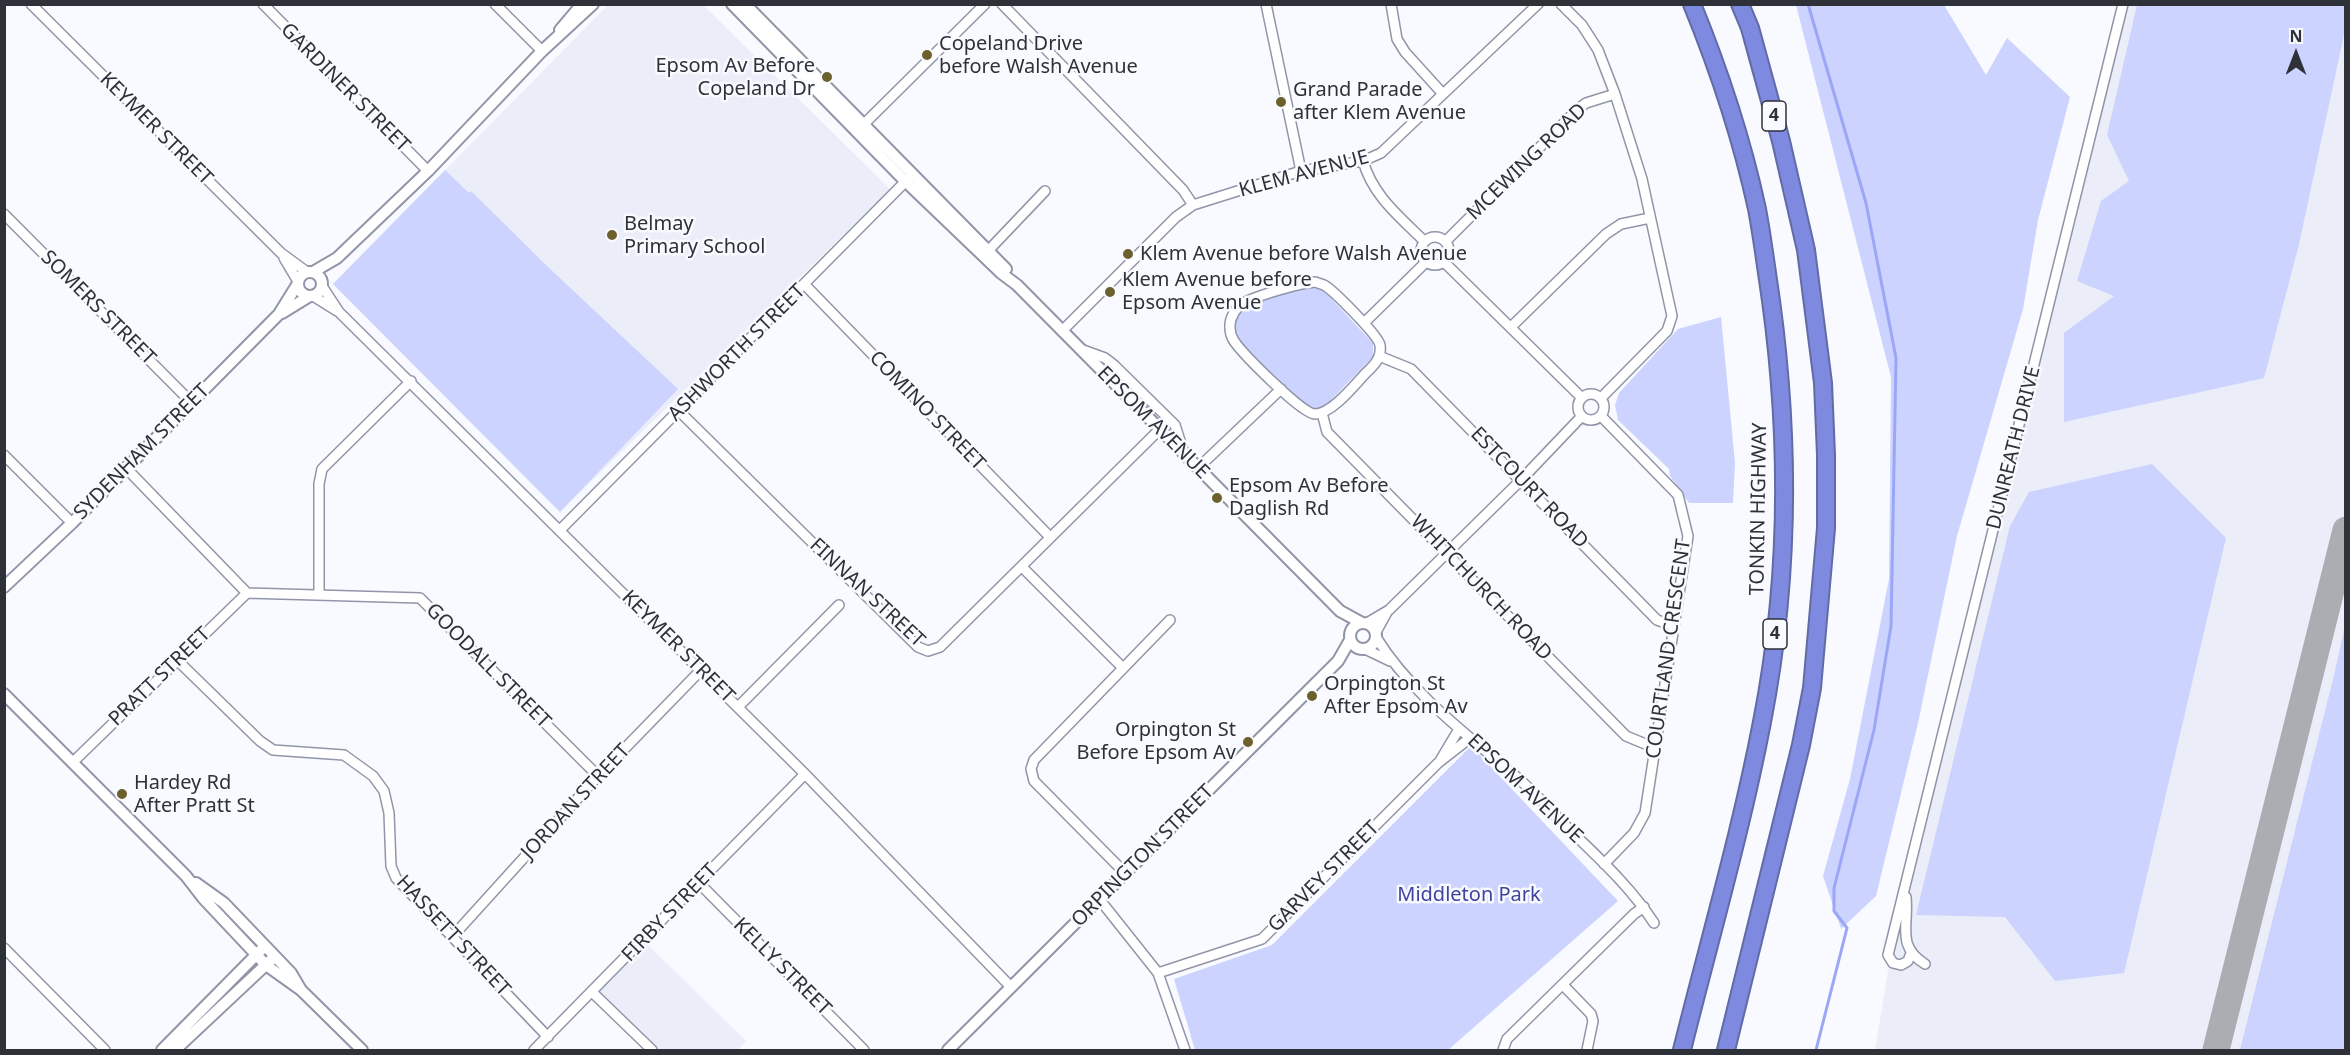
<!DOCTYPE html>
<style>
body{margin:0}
#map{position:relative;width:2350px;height:1055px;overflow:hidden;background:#f9faff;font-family:"Noto Sans",sans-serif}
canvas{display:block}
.frame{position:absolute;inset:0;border:6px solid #2f3139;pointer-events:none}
.north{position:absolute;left:2266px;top:24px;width:60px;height:60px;-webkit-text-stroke:4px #f9faff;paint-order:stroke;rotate:0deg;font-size:16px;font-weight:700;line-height:24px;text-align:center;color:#2f3139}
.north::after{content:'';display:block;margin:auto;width:21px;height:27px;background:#2f3139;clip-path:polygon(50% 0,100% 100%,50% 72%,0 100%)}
</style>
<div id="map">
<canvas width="2350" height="1055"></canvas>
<div class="frame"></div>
<div class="north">N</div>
</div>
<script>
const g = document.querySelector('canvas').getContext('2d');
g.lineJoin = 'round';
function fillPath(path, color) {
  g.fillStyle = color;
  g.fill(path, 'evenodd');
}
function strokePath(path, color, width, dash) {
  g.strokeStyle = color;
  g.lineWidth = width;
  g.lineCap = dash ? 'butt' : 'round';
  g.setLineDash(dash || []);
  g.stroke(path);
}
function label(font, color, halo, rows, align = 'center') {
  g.font = font + ' "Noto Sans",sans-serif';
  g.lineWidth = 5;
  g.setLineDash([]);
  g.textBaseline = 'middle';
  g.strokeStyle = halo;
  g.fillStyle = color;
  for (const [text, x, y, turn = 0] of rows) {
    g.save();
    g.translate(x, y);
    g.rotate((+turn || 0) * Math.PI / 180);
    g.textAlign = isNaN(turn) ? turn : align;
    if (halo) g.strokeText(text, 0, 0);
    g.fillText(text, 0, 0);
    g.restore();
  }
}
const built = new Path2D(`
 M608,5H703L890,189L560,512L333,284Z
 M2123,5H2345V1050H1875L1890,959Z
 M643,940L746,1041L738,1050H652L592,992Z`);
const green = new Path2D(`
 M1796,5H1944L1986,75L2007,38L2070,97L2038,220L2023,309L1957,536L1918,723L1876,896L1841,929L1823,876L1850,779L1889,579L1891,377Z
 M2137,5H2345V30L2299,244L2264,378L2064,422V333L2114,296L2077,281L2101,201L2129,181L2107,135Z
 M445,170L469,193L471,191L548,267L678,389L560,512L333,284Z
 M1306,286L1324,291L1373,343V357L1325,406L1313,409L1304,406L1236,337C1235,333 1233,327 1233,323C1234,301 1288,292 1306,286Z
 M1721,317L1735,463L1733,503H1689L1670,476L1669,469L1618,420L1615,405L1619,393L1678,329Z
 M2152,464L2226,538L2124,973L2055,981L2005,917L1916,915L2010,526L2029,492Z
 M2345,626V1050H2240L2335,671Z
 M1471,746L1618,901L1448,1050H1195L1174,979L1272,945Z`);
const stream = new Path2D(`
 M1808,4L1866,203L1896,358L1891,626L1874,730L1834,888V911L1847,928L1816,1050`);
const taxiway = new Path2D(`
 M2216,1050L2346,530`);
const minor = new Path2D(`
 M31,4L281,253L307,272
 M263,4L428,171
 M495,4L542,51
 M1002,4L1183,190L1193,205
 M1266,4L1301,171
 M1391,4L1397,39L1405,52L1443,94
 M1561,4L1582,25L1598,50L1615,94L1642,179L1672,316L1667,331L1601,398
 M860,128L985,4
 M1363,161C1373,196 1399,216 1424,241
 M4,214L191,402
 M1421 251a14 14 0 1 1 28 0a14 14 0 1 1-28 0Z
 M1446,241L1578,109L1586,103L1615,94
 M985,254L1045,191
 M284,258L297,280
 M1445,263L1582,398
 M1315,282C1318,283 1321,284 1324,285C1333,290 1378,335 1380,345C1382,359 1373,366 1364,375C1353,387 1331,414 1315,414C1302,414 1243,354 1234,341C1232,338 1230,332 1230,328C1229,318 1236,307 1245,302C1260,295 1299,283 1315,282Z
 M805,285L1050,537
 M322,286L339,312L805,774L1011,987
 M313,296L337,311
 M1364,323L1426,262
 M1511,327L1606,234L1621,224L1650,218
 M1062,331L1176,217L1193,205L1301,171L1363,161L1381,153L1538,4
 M1083,350L1105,358L1114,365L1175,425L1184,453
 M1379,356L1411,369L1657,620L1674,626
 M1578 407a13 13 0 1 1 26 0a13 13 0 1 1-26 0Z
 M679,411L918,647L928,651L940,647L1160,429
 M1322,413L1327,432L1626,736L1655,748
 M1601,416L1678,495L1688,536L1645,813L1634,833L1604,864
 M4,455L72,523
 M125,467L247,593L420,598L598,776
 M1198,468L1281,389
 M560,530L909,178
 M1022,567L1123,668
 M319,595V484L322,469L411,381
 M1367,623L1389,610L1521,480L1582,416
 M1376,632L1387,612
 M1376,637C1411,694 1469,736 1519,779C1538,796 1556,816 1574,834C1603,862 1632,889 1654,923
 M1365,649L1390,661
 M177,660L260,741L273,750L344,755L373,776L384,791L389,813L391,866L396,878L548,1037
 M738,707L839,605
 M1441,759L1459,729
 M73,762L247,593
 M1126,874L1034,781L1031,769L1034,760L1170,620
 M699,883L864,1050
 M1906,897C1909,926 1896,946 1925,964
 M1100,900L1158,973L1185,1050
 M453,936L598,776L701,670
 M4,948L105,1050
 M1911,953L1908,961L1901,965L1893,963L1888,955L2123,4
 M1158,973L1262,939L1438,763L1470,738
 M1563,985L1591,1014L1593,1021L1587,1050
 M592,992L652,1050
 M534,1050L805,774
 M1503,1050L1507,1039L1634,914L1644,907`);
const tertiary = new Path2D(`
 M732,4L905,181L1001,273L1017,285L1340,611L1362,623
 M745,4L1006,269
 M560,30L582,4
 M298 284a12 12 0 1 1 24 0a12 12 0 1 1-24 0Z
 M313,272L337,258L428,171L542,51L593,4
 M282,313L308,297
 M4,587L72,523L279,314L297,285
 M1350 636a13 13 0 1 1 26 0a13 13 0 1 1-26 0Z
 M4,694L186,876L203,898L266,965L301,990
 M196,883L224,903L291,973L301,990L362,1050
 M162,1050L261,950
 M175,1050L271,960
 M948,1050L1338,661L1350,640`);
const motorway = new Path2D(`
 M1682,1050C1709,941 1741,832 1762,722C1791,574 1790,422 1767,273C1764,252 1761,230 1757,209C1742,140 1719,70 1692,4
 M1726,1050L1801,745L1812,688L1826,528V455L1823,383L1806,250L1781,141L1750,28L1740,4`);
const markers = [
 [927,55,6,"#6c602d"],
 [827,77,6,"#6c602d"],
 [1281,102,6,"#6c602d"],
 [612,235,6,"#6c602d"],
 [1128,254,6,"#6c602d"],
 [1110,292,6,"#6c602d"],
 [1217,498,6,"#6c602d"],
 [1312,696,6,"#6c602d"],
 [1248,742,6,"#6c602d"],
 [122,794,6,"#6c602d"]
];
const shields = [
 [1774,116,24],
 [1775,634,24]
];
const shieldNames = [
 ["4",1774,116],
 ["4",1775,634]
];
const poiNames = [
 ["Copeland Drive",939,44],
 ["before Walsh Avenue",939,67],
 ["Epsom Av Before",815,66,"right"],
 ["Copeland Dr",815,89,"right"],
 ["Grand Parade",1293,90],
 ["after Klem Avenue",1293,113],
 ["Belmay",624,224],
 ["Primary School",624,247],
 ["Klem Avenue before Walsh Avenue",1140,254],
 ["Klem Avenue before",1122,280],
 ["Epsom Avenue",1122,303],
 ["Epsom Av Before",1229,486],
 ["Daglish Rd",1229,509],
 ["Orpington St",1324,684],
 ["After Epsom Av",1324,707],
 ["Orpington St",1236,730,"right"],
 ["Before Epsom Av",1236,753,"right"],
 ["Hardey Rd",134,783],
 ["After Pratt St",134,806]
];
const streetNames = [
 ["GARDINER STREET",345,88,45],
 ["KEYMER STREET",156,129,45],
 ["MCEWING ROAD",1527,162,-44],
 ["KLEM AVENUE",1304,174,-15],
 ["SOMERS STREET",98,308,45],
 ["ASHWORTH STREET",737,353,-45],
 ["COMINO STREET",927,411,46],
 ["EPSOM AVENUE",1153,423,45],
 ["DUNREATH DRIVE",2014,448,-76],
 ["SYDENHAM STREET",142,452,-45],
 ["ESTCOURT ROAD",1529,488,46],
 ["TONKIN HIGHWAY",1759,509,-89],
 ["WHITCHURCH ROAD",1481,588,46],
 ["FINNAN STREET",867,593,43],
 ["KEYMER STREET",678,647,45],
 ["COURTLAND CRESCENT",1669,649,-82],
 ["GOODALL STREET",488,666,45],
 ["PRATT STREET",160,677,-44],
 ["EPSOM AVENUE",1525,789,43],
 ["JORDAN STREET",576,802,-47],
 ["ORPINGTON STREET",1143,856,-45],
 ["GARVEY STREET",1324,877,-45],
 ["FIRBY STREET",670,913,-46],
 ["HASSETT STREET",453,936,47],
 ["KELLY STREET",782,967,45]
];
const parkNames = [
 ["Middleton Park",1469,895]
];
fillPath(built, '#ebedf9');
fillPath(green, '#cbd3fe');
strokePath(stream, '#9ba7f6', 3);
strokePath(taxiway, '#acadb3', 27);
strokePath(minor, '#9195a8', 12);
strokePath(tertiary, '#9195a8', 14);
strokePath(motorway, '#626ba6', 20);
strokePath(minor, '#fff', 9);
strokePath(tertiary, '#fff', 10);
strokePath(motorway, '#7e8ae0', 16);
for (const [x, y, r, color] of markers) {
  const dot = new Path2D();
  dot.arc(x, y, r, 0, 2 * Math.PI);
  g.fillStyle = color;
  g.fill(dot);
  strokePath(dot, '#f9faff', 2);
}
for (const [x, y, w] of shields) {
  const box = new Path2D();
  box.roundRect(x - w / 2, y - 15, w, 30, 4.5);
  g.fillStyle = '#f9faff';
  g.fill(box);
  strokePath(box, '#2f3139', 1.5);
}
label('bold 18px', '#2f3139', null, shieldNames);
label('20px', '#2f3139', '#f9faff', poiNames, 'left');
label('20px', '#2f3139', '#f9faff', streetNames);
label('20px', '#3f449e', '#f9faff', parkNames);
</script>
